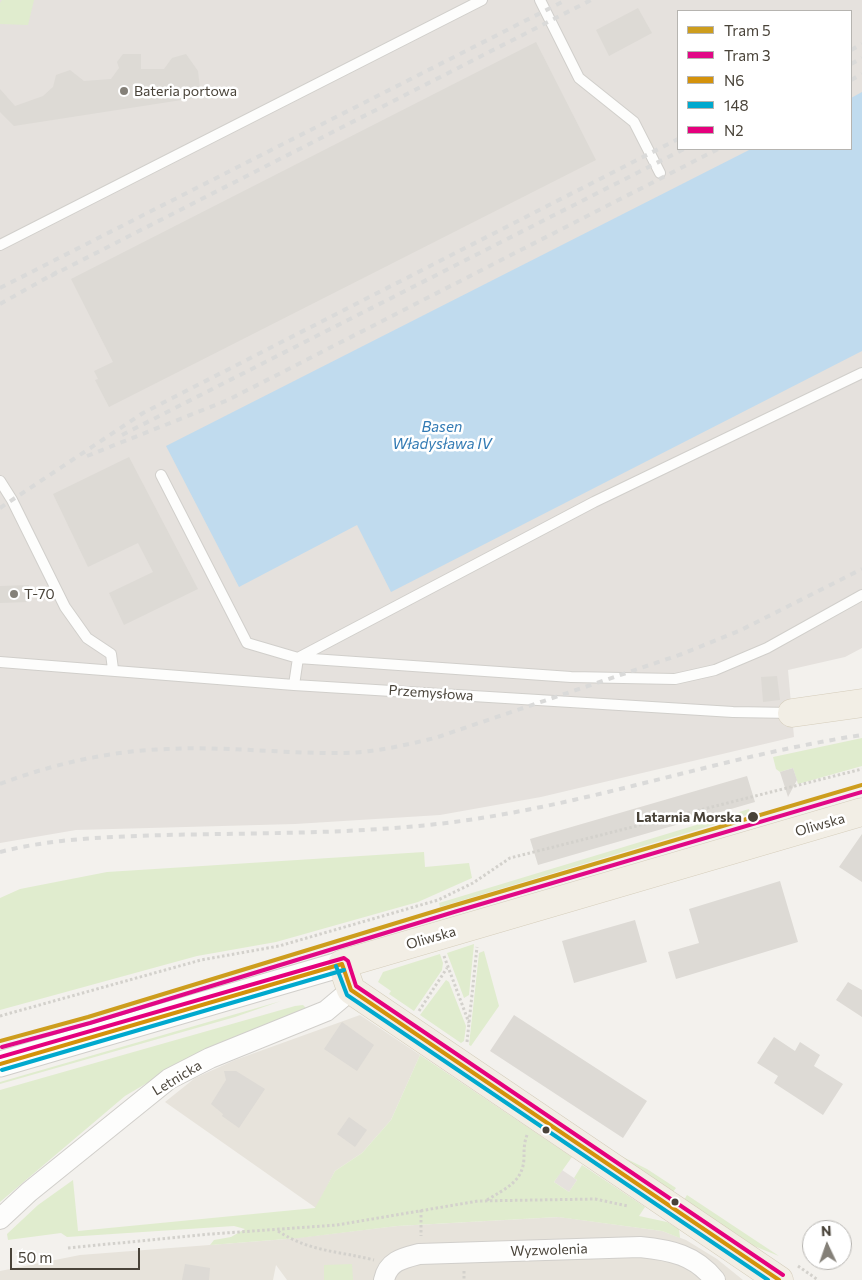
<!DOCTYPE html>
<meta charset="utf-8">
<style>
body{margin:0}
#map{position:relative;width:862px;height:1280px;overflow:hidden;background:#f3f1ed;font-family:Commissioner,sans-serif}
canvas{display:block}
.legend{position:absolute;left:677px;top:10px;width:175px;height:140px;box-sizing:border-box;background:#fff;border:1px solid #b6b4b0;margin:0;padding:6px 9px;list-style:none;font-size:15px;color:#494339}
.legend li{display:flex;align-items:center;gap:10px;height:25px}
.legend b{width:25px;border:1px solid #b6b4b0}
.north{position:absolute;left:802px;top:1220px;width:50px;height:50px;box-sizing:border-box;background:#fff;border:1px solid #b6b4b0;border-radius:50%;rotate:357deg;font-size:14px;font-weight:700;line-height:20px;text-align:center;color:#494339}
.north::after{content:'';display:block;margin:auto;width:18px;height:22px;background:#848078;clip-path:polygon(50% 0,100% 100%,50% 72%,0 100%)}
.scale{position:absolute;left:10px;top:1248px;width:130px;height:22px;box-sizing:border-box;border:2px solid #494339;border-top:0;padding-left:6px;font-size:15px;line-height:18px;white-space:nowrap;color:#494339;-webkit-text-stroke:4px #fff;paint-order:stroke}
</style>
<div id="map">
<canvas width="862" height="1280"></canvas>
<ul class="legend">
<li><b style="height:6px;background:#cd9d1d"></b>Tram 5</li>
<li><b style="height:6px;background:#e10886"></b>Tram 3</li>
<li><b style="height:6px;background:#d4920b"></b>N6</li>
<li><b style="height:6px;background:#00a9ce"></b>148</li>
<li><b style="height:6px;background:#e5007d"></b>N2</li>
</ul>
<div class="north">N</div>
<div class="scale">50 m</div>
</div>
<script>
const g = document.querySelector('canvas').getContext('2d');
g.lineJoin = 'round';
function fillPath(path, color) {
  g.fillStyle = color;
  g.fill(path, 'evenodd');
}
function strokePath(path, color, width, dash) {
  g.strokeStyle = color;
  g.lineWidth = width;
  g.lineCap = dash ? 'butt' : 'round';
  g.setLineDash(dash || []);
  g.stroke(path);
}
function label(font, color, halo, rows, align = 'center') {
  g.font = font + ' Commissioner,sans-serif';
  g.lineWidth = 5;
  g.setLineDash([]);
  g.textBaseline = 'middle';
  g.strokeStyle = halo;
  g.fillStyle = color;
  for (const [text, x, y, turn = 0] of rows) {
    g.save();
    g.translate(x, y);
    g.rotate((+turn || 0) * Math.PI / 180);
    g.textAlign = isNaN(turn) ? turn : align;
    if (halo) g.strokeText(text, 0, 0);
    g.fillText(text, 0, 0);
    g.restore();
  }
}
const residential = new Path2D(`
 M360,1015L420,1055L391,1120L362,1153L335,1171L316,1208L165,1102L195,1078L235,1060Z
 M559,1217L662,1231L686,1240L717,1259L743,1280H287L276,1265L273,1280H0V1271L80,1255L287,1239L397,1226Z`);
const industrial = new Path2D(`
 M0,0H862V648L845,657L788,670L794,737L541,797L440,815L295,824L76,830L0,843ZM678,11H851V149H678Z
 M562,1170L577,1180L569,1192L554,1182Z`);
const green = new Path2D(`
 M2,0H34L28,25L0,24V3Z
 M862,738V766L798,784L793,768L780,772L776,769L773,757Z
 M749,809L750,814L440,907L439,903Z
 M424,852L425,867L469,863L472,878L418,902L276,942L197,956L0,1010V898L20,889L107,872Z
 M474,944L469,995L464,998L447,953Z
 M484,951L499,1006L471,1046L469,1045L479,953Z
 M440,954L443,963L442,970L414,1011L389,994L391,991L378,982L383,972Z
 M446,980L449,982L466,1026L464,1041L461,1043L420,1015Z
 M281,1001L235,1017L0,1084V1082Z
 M303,1005L308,1010L171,1069L152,1080L125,1096L0,1202V1090L295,1006Z
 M420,1055L572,1157L554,1182L569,1192L577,1180L574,1178L582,1165L645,1207L639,1216L667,1222L679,1229L680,1238L662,1231L558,1217L397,1226L299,1238L210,1245L214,1240L231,1237L245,1229L234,1226L67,1237L61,1233L8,1240L7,1234L38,1205L73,1180L78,1231L315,1208L335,1171L362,1153L391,1120Z
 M617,1154L647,1169L676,1188L673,1192Z
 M687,1195L779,1256L749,1244L684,1200Z
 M352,1264L353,1280H324V1265Z`);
const water = new Path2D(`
 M862,92V351L391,592L357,525L239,587L166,446L751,149H851V98Z`);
const building = new Path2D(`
 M638,8L652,33L609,56L596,30Z
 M536,42L596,160L109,407L95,380L98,379L94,371L113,362L71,279Z
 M123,54H141V69H164L172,58L186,54L198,71L201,97L14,126L0,112V89L15,106L43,96L53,87L56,75L70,70L84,81L111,79L119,68L117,62Z
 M129,457L198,589L124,625L109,593L153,572L138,543L88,567L53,494Z
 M29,585V602L0,603V586Z
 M777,676L780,700L763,702L761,677Z
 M793,768L797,780L788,797L780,772Z
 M747,776L755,802L538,865L530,839Z
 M862,834V882L839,867Z
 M780,881L798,942L676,979L668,952L699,943L689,909Z
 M635,920L647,962L574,983L562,941Z
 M848,982L862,990V1017L836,1000Z
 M514,1015L647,1101L623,1138L490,1051Z
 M342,1022L374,1045L357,1071L324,1049Z
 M774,1037L795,1051L800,1042L820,1055L814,1066L843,1084L823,1115L774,1083L778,1076L757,1063Z
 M224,1071H236L265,1089L239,1128L222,1116L223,1114L211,1104L226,1080Z
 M349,1117L367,1130L355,1147L337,1134Z
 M185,1264L210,1268L209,1280H182Z`);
const path = new Path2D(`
 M444,956L469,1023
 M419,1011L447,968
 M0,1016L201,960L279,946L438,900L473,883L510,858L862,769
 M467,1042L477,947
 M487,1200C506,1188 523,1182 524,1158C524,1149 524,1143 527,1135
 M421,1210V1236
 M278,1231C310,1252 339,1251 374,1260
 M68,1248L211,1234L337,1225L478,1201L595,1199L628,1206
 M798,1266L818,1280
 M464,1271V1280`);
const service = new Path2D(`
 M540,0L579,78L634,122L660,173
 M0,245L482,0
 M161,475L247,643L298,658L571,677L675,679L715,670L767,648L862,595
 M0,481L12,500L65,607L87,638L111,654L113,669
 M0,662L294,685L733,712L792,713
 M294,685L298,658L594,502L862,373`);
const minor = new Path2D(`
 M0,1219L29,1192L169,1079L210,1058L326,1011L351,990
 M384,1280C388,1261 403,1258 419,1254L640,1247C671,1250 695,1255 715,1280`);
const tertiary = new Path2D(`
 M0,1064L342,964`);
const primary = new Path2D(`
 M792,713L862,703
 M779,1280L351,990L342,964L862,812`);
const rail = new Path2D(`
 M851,50L862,44
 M851,64L862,58
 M851,80L862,74
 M51,276L591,0
 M0,288L566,0
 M0,304L57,272
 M122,435L684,149
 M87,456L228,400L718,149
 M0,508L143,413L678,139
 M0,784C53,764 109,751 167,749C226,746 286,754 345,753C376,752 406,745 435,738L682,654L739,631L862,569
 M0,852C54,838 110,837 165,835C253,833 341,834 428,825C576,810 716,757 862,735`);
const bus1 = new Path2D(`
 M342,964L351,990L779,1280
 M0,1064L342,964`);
const bus2 = new Path2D(`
 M336,966L347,995L768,1280
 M2,1070L344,970`);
const bus3 = new Path2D(`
 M0,1057L344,958L348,961L356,986L783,1275`);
const tram1 = new Path2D(`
 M0,1041L88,1017L452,906L862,785`);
const tram2 = new Path2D(`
 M2,1047L90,1023L454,912L862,792`);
const markers = [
 [124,91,5,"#848078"],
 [14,594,5,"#848078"],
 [753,817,6,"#494339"],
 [546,1130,4.5,"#494339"],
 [675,1202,4.5,"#494339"]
];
const poiNames = [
 ["Bateria portowa",134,91],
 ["T-70",24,594]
];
const streetNames = [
 ["Przemysłowa",431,693,4],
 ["Oliwska",820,825,-16],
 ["Oliwska",431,938,-16],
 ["Letnicka",177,1078,-31],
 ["Wyzwolenia",549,1250,-2]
];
const stopNames = [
 ["Latarnia Morska",742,817]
];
const waterNames = [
 ["Basen",442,427],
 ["Władysława IV",442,444]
];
fillPath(residential, '#e7e3db');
fillPath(industrial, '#e5e1dd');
fillPath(green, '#e0ecce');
fillPath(water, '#c0dbee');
fillPath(building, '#dddad5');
strokePath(service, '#d1cfcb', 12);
strokePath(minor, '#d1cfcb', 22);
strokePath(tertiary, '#d1cfcb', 27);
strokePath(primary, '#d5cdbb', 29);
strokePath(path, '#d3d1cc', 3, [2.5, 2.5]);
strokePath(service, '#fdfdfc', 10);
strokePath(minor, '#fdfdfc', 20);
strokePath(tertiary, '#fdfdfc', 25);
strokePath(primary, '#f2eee5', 28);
strokePath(rail, '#dadad9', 4, [6, 6]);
strokePath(bus1, '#d4920b', 4);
strokePath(bus2, '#00a9ce', 4);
strokePath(bus3, '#e5007d', 4);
strokePath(tram1, '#cd9d1d', 4);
strokePath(tram2, '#e10886', 4);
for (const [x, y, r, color] of markers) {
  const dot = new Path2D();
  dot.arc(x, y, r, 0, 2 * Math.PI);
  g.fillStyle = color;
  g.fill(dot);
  strokePath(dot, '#fff', 2);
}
label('14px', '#494339', '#fff', poiNames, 'left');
label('14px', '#494339', '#fff', streetNames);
label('bold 14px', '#494339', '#fff', stopNames, 'right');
label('italic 15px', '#337bb4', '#fff', waterNames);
</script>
